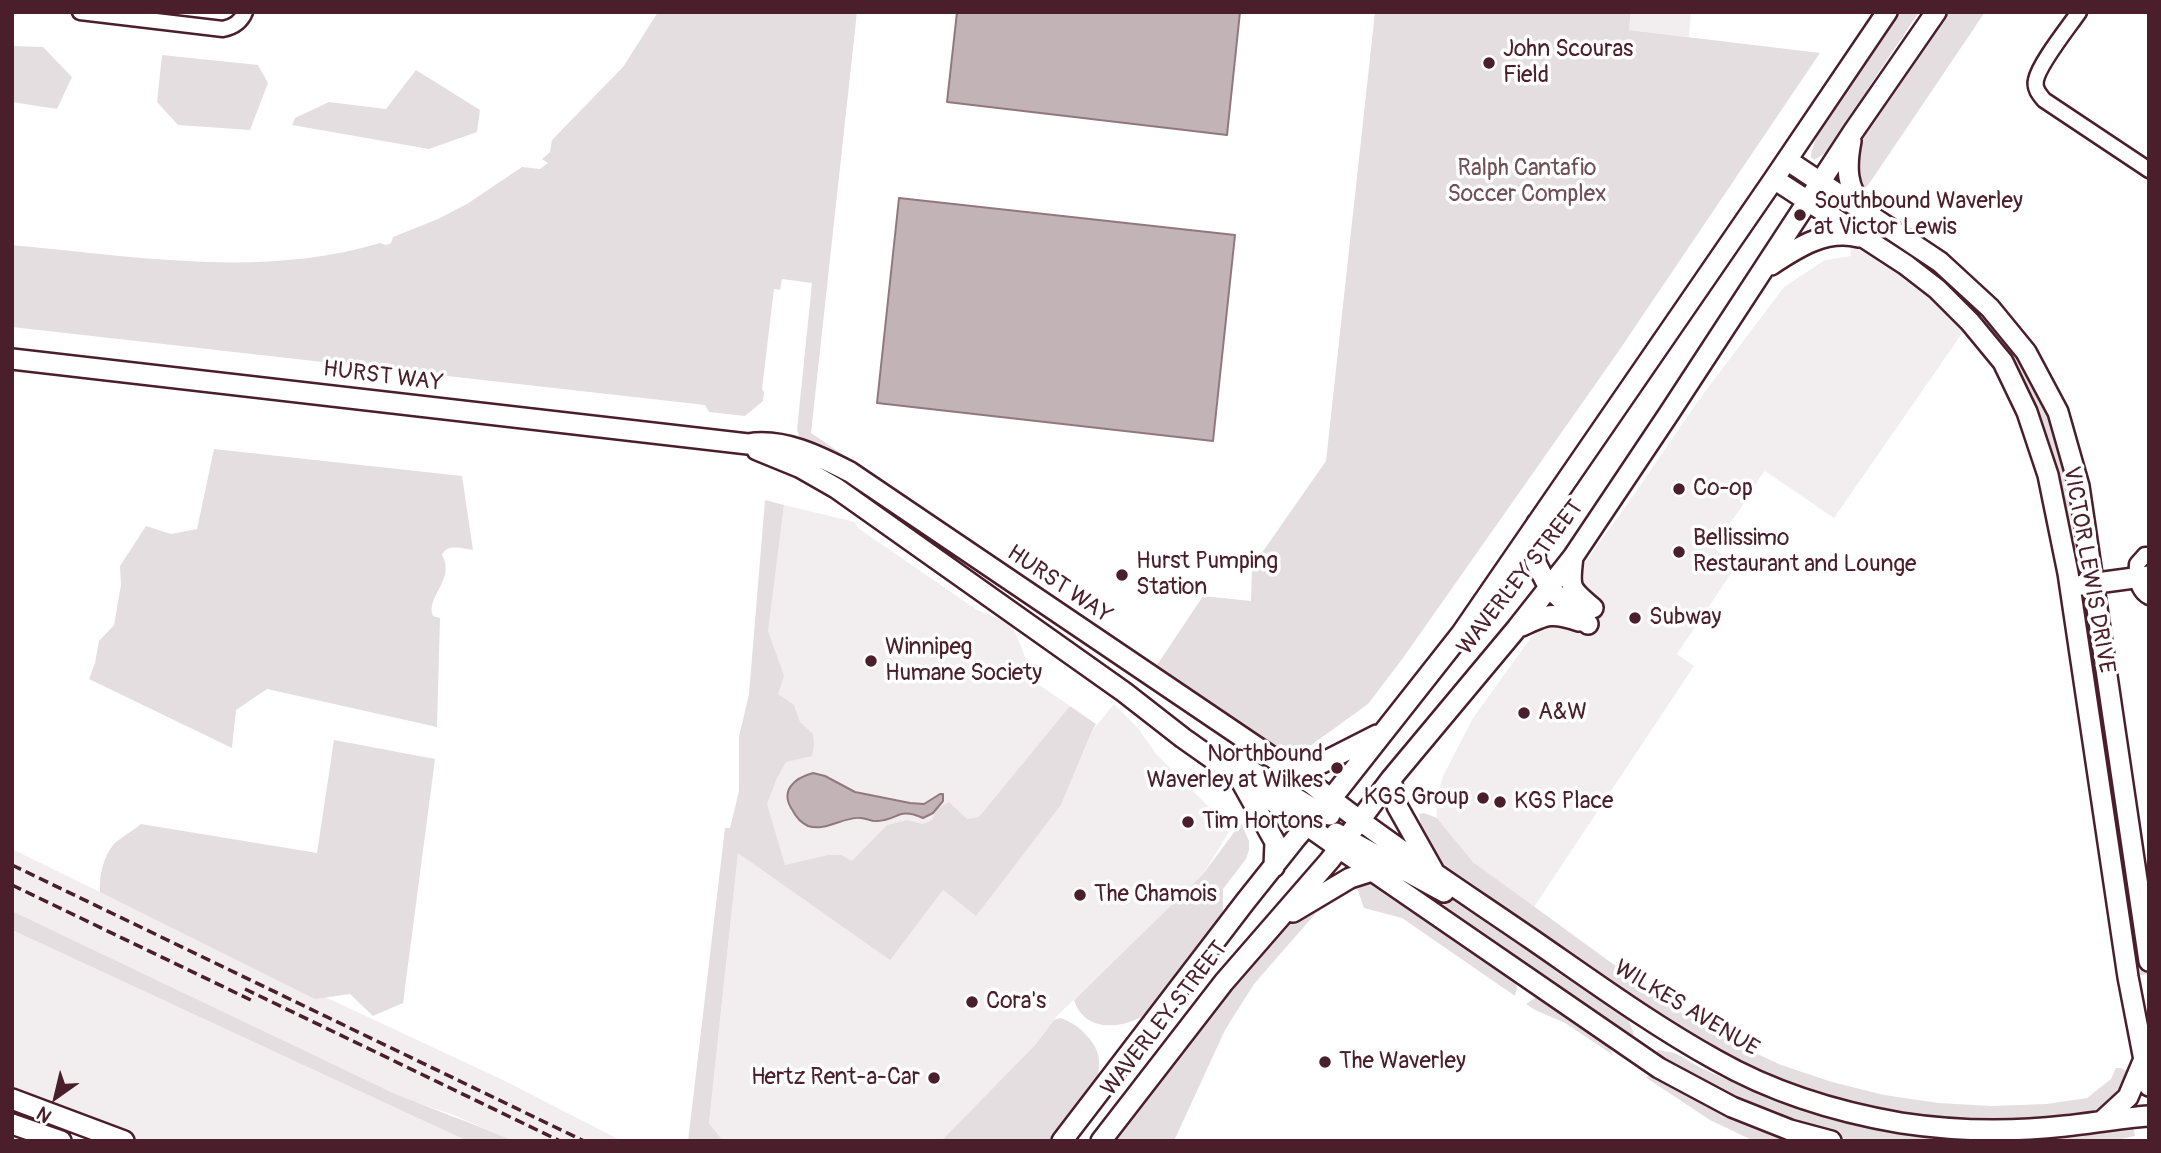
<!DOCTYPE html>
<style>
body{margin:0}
#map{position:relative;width:2161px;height:1153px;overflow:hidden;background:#fff;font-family:Pangolin,sans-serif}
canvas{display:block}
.frame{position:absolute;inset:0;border:14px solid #4a1f2b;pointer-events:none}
.north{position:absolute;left:21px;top:1062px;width:70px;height:70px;-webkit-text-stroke:5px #fff;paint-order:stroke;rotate:214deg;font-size:19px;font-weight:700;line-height:28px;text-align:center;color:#4a1f2b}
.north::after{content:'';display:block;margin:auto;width:24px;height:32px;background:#4a1f2b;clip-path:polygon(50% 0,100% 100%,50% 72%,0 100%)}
</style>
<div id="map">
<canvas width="2161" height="1153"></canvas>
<div class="frame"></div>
<div class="north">N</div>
</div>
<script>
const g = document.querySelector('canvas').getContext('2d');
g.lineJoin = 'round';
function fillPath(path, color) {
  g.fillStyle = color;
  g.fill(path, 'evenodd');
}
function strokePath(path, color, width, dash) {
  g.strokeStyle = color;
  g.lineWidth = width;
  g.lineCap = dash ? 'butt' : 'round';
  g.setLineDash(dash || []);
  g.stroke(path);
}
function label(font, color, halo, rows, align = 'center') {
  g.font = font + ' Pangolin,sans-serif';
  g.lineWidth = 7;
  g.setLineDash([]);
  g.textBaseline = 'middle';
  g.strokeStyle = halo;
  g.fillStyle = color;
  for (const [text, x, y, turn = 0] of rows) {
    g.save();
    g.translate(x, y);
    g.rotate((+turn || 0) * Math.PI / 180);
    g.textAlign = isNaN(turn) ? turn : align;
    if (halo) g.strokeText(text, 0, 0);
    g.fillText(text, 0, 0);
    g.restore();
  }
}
const built = new Path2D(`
 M1631,12H1691L1689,37L1629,30Z
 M1864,238L1970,322L1834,518L1765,471L1760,477L1750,495L1713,547L1736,566L1677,654L1694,666L1534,907L1473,862L1437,818L1436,798L1444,774L1473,718L1633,496L1698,401L1784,287L1825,260L1851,256L1850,245Z
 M784,505L855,522L858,528L977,610L1012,624L1035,682L1070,706L943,890L975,915L1061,805L1092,731L1114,704L1138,728L1157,755L1231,829L1203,874L1057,1016L1035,1045L941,1141H723L709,1123L738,853Z
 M12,849L100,892L503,1080L622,1141H514L451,1114L414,1102L373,1084L12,911Z
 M12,930L437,1127L468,1141H124L12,1099Z`);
const green = new Path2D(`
 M658,12H857L811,433L1157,665L1203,596L1251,601L1252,567L1326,461L1375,12H1631L1629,30L1820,53L1616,355L1403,658L1368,704L1299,754L1268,742L1265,746L801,441L797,430L812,283L782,279L780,290L774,289L762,389L764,392L763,401L745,416L709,412L705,405L12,327V245C135,256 259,279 380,243L386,245L391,243L393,237L438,219L467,204L522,167L540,169L548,163L542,159L550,152L552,140L623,67Z
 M1896,12H1919L1871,84L1834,148L1814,160L1811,157V154L1817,134Z
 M1936,12H1985L1869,184L1855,198L1853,132Z
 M12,46L43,47L72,77L57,109L12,102Z
 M162,55L258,65L268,83L250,130L178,125L157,102Z
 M416,70L480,110L477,132L429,149L292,125L295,118L329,102L386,109Z
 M1820,184L1975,293L2058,412L2149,961V974L2128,977L2087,702L2027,412L1970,322L1808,202Z
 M214,449L462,476L473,550C462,549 448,543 442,555C456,580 425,597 433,616L440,618L437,727L267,689L236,710L232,748L89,679L95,663L99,641L114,625L121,585L120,566L146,526L171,534L197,529Z
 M765,500L784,505L768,631L784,676L778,694L794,705L800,722L813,734L814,745L812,756L786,762L777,778L767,804L785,865L828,855H841L852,861L887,825L907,820L923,824L932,820L937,809L949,802L967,819L979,817L1070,706L1096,724L1092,731L1061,805L976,916L943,890L890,960L738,853L709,1123L723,1141H688L725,828H730L739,791V737L749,694Z
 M334,740L435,759L403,1003L373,1016L350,994L315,999L100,892C99,877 103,856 114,844C121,837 133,831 141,824L317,853Z
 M1424,813L1437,818L1473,862L1672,1007L1730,1041L1781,1065L1832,1082L1884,1095L1938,1103L1992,1106L2046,1104L2087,1098L2111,1079L2116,1068H2121L2131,1073L2128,1085L2102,1111L2041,1121L1965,1123L1912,1119L1803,1091L1699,1044L1451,874L1437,861L1418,831L1421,824L1419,814Z
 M1241,823L1249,841V850L1246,859L1223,889V915L1148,1013C1124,1029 1085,1034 1074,1000L1203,874Z
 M1361,835L1401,860L1627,1016L1634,1034L1631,1039L1352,848Z
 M1332,872L1360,876L1375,884L1515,980L1517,988L1515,996L1402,918L1364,908L1357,888L1316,913L1254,984L1225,1030L1174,1141H1093Z
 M12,911L391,1092C431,1109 473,1123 514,1141H468L437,1127L12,930Z
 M1536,997H1540L1606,1041L1613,1055L1565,1023L1535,1010L1526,1004Z
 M1060,1018C1071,1021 1080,1028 1087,1036C1121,1071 1075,1113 1054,1141H941L1035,1045L1054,1020Z
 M1658,1050L1675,1053L1699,1067L1773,1101L1887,1128L2133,1125L2135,1136L2111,1141H1854L1821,1133L1731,1098L1655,1055Z
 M1653,1075L1777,1134L1780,1141H1754L1710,1120L1645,1077Z`);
const water = new Path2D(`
 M957,12H1240L1227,135L947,102Z
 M899,198L1235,235L1213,441L877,403Z
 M813,773L825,776L855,792L910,803L924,804L940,794H943V801L933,813L923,818C897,807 899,820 877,821C872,822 866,818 861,818C844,816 826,832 808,826C802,823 796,817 793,811C779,791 794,778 813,773Z`);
const street = new Path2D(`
 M80,12L223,29C233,27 241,22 245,12
 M2079,12C2068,28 2039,64 2036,80C2034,88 2039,94 2044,100L2149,170
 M2149,555H2145L2137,564C2136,576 2137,591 2149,597`);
const secondary = new Path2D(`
 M1851,141C1846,167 1846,188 1864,208
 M1787,160L1940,262L1990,308L2026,352L2058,412L2079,486L2149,961
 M1774,179L1906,265L1937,289L1970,322L2003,362L2027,412L2048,475L2068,573L2128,977L2149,1086
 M1771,265C1798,247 1826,229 1859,237
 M12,359L748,444C783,438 819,456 850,472L1313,785C1383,840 1457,888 1530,938C1591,980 1651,1024 1716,1060C1772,1092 1837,1112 1901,1123C1954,1131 2011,1132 2065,1126C2093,1123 2120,1118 2149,1116
 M757,450L801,468L836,488L1124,692L1183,738L1339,848L1659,1068L1732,1107L1790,1130L1831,1141
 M1537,523L1535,561L1549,588L1588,624
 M1573,557C1569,588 1569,588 1593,608
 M2082,585L2149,576
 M1522,626C1547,614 1552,612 1579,621
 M1235,761L1319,812L1330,815
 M1289,769L1312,768L1377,735
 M1391,779L1397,806L1433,870
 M1241,781L1275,842L1274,867
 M1336,833L1444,892
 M1293,912L1350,878L1372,871
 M12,1099L124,1141
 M2103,1120L2128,1097L2144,1059
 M12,1124L61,1141
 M1062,1141L1245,902L1296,838L1331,799L1461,634L1774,179L1887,12
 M1101,1141L1224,982L1330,860L1391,779L1517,628L1573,557L1670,412L1853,132L1936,12`);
const rail = new Path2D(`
 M12,865L584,1141
 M12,885L255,1002
 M245,989L560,1141`);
const markers = [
 [1489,63,7,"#4a1f2b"],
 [1800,215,7,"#4a1f2b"],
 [1679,489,7,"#4a1f2b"],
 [1679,552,7,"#4a1f2b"],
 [1122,575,7,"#4a1f2b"],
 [1635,618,7,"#4a1f2b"],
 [871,661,7,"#4a1f2b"],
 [1524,713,7,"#4a1f2b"],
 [1337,768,7,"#4a1f2b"],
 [1483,798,7,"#4a1f2b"],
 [1500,802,7,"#4a1f2b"],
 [1188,822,7,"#4a1f2b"],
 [1080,895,7,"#4a1f2b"],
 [972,1002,7,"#4a1f2b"],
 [1325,1062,7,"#4a1f2b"],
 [934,1078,7,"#4a1f2b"]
];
const poiNames = [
 ["John Scouras",1503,50],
 ["Field",1503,76],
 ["Southbound Waverley",1814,202],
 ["at Victor Lewis",1814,228],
 ["Co-op",1693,489],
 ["Bellissimo",1693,539],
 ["Restaurant and Lounge",1693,565],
 ["Hurst Pumping",1136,562],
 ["Station",1136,588],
 ["Subway",1649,618],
 ["Winnipeg",885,648],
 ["Humane Society",885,674],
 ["A&W",1538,713],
 ["Northbound",1323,755,"right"],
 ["Waverley at Wilkes",1323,781,"right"],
 ["KGS Group",1469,798,"right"],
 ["KGS Place",1514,802],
 ["Tim Hortons",1202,822],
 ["The Chamois",1094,895],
 ["Cora's",986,1002],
 ["The Waverley",1339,1062],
 ["Hertz Rent-a-Car",920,1078,"right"]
];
const parkNames = [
 ["Ralph Cantafio",1527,169],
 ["Soccer Complex",1527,195]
];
const streetNames = [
 ["HURST WAY",383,377,7],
 ["VICTOR LEWIS DRIVE",2088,570,80],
 ["WAVERLEY STREET",1521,578,-52],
 ["HURST WAY",1059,585,34],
 ["WILKES AVENUE",1686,1009,31],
 ["WAVERLEY STREET",1165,1019,-52]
];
fillPath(built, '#f2eeef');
fillPath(green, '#e5dee0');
fillPath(water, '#c1b3b6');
strokePath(water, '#91787e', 2);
strokePath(street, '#4a1f2b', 19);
strokePath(secondary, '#4a1f2b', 24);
strokePath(street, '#fff', 14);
strokePath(secondary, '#fff', 19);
strokePath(rail, '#4a1f2b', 3.5, [10, 5]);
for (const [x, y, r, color] of markers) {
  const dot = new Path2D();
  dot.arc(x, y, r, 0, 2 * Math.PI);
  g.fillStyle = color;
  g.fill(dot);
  strokePath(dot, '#fff', 2.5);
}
label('23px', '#4a1f2b', '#fff', poiNames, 'left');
label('23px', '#714f58', '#fff', parkNames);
label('23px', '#4a1f2b', '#fff', streetNames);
</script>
